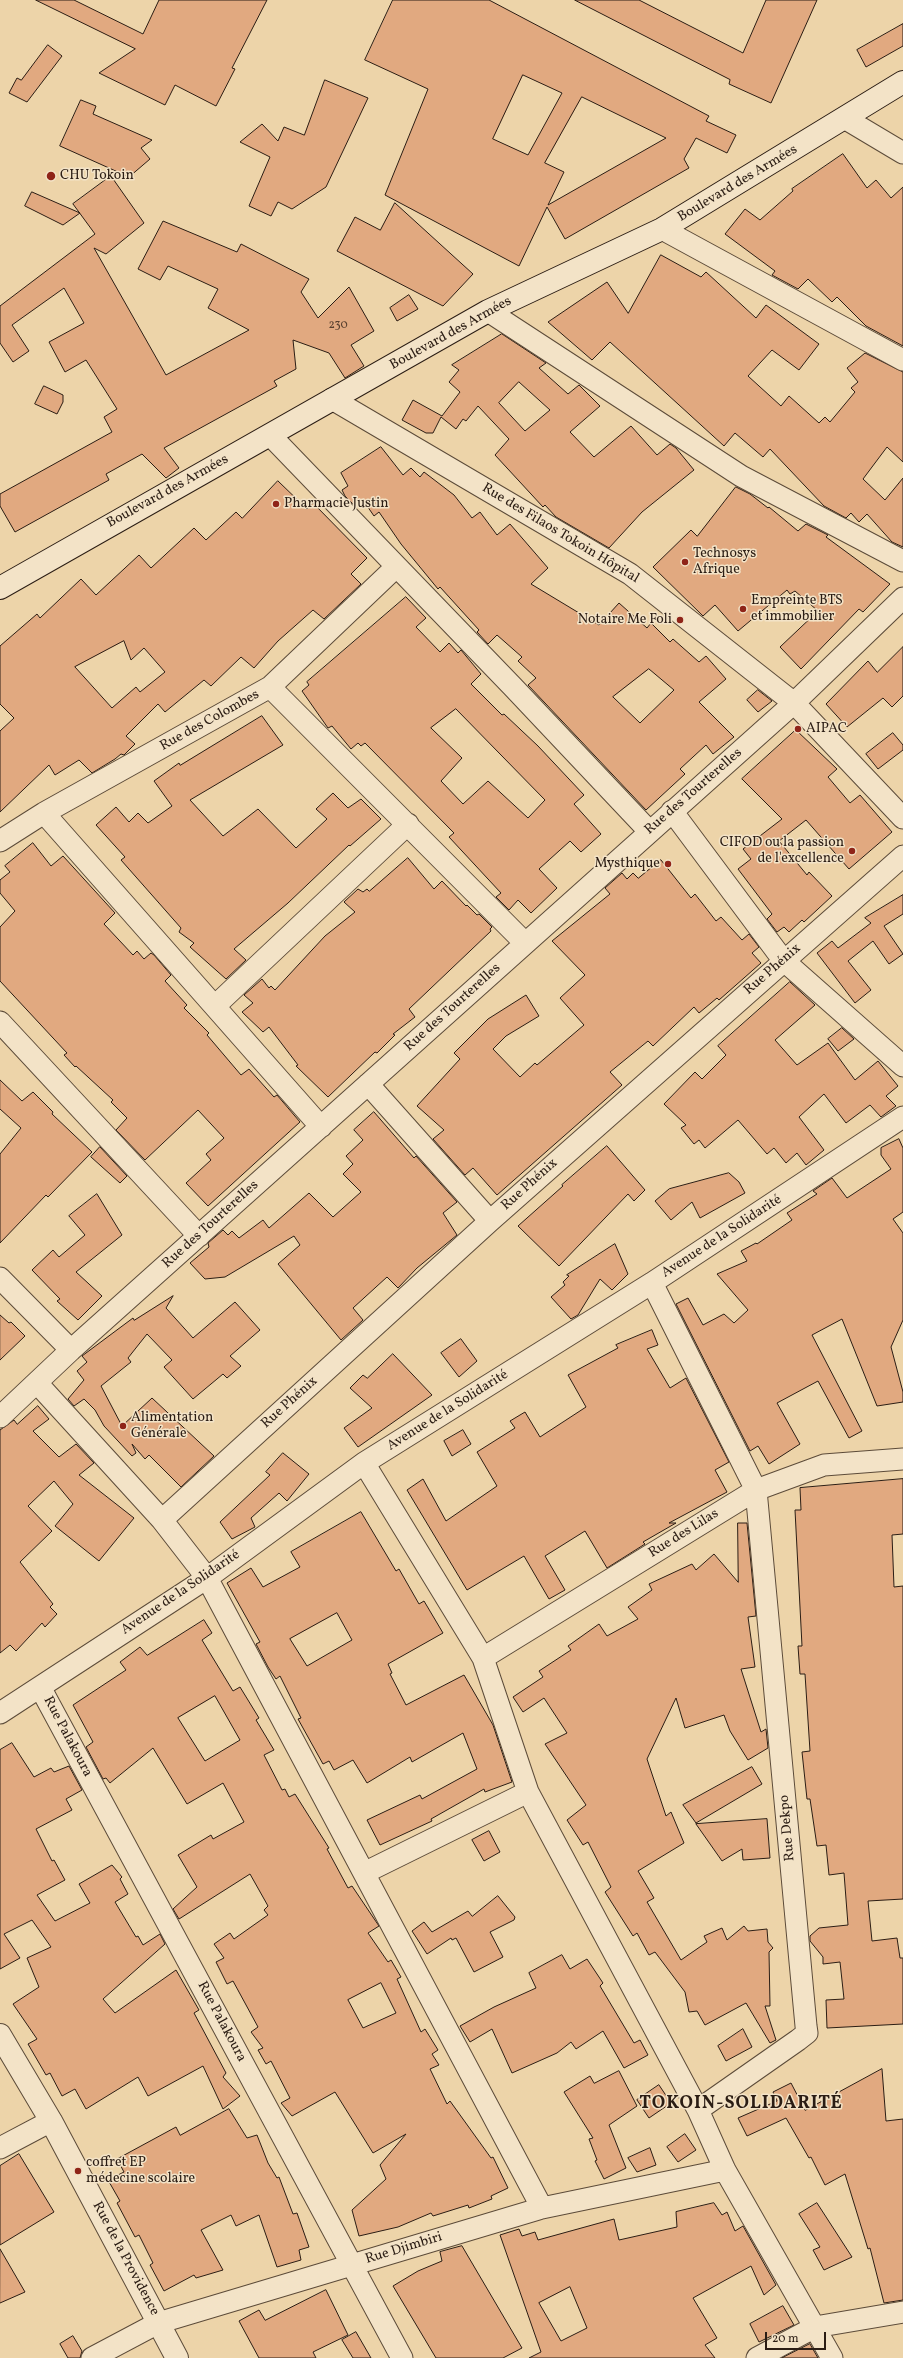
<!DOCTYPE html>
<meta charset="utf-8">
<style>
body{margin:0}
#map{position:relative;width:903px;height:2358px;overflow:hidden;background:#edd4a9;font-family:Vollkorn,serif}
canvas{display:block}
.scale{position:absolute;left:765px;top:2332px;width:61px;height:18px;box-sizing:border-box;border:2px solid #2b1d14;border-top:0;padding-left:5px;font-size:12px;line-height:14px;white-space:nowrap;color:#2b1d14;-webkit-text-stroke:3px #f3e3c7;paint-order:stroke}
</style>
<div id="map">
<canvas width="903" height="2358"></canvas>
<div class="scale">20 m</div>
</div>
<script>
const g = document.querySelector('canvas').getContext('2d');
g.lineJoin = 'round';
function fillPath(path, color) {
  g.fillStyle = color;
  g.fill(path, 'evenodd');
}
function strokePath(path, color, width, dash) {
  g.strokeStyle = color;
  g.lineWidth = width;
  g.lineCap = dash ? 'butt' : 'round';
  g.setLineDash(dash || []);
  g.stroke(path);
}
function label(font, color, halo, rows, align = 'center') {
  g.font = font + ' Vollkorn,serif';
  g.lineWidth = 3;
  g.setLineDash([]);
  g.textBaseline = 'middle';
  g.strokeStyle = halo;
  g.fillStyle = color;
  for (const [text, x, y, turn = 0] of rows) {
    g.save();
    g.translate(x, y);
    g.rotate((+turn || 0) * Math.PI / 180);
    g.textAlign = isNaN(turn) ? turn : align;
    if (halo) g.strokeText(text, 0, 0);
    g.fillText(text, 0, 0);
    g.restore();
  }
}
const building = new Path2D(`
 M36,0H74L143,34L159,0H267L232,68L235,69L216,106L175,85L165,105L99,73L135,49Z
 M393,0H489L709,116L706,121L736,135L727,153L696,138L684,159L689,168L565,239L547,207L519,266L385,195L428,89L365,60ZM523,75L562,93L528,155L493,139ZM582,97L666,138L548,205L564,172L545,163Z
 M575,0H639L743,53L766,0H817L771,103L729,84L730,80Z
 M903,24V46L866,67L857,50Z
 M48,45L62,56L27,102L9,93L17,78L21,80Z
 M325,80L368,98L326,187L292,209L278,202L271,216L249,206L270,157L240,142L262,124L278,141L284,127L304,135Z
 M81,100L96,106L93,114L152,140L141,148L150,159L129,177L60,146Z
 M843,154L867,188L876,180L891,198L903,187V346L866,326L837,297L832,302L808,279L798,289L772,275L775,271L725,234L745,209L760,220L793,191L792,189Z
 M111,176L144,223L106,254L94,248L166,375L249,330L208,308L218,289L168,266L160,280L138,269L163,221L237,252L241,244L309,279L301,292L318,318L349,287L374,331L351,345L364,366L345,378L329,353L293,340L296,369L274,381L277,386L164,448L179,468L166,478L142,454L106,474L109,480L15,532L0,506V494L112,432L104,417L117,409L86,360L65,372L49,342L84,323L64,288L12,325L29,351L13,362L0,343V306L95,234L73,204Z
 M32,192L80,213L63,225L25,206Z
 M395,203L473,274L443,306L337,251L355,217L380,230Z
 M661,255L701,277L706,272L756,318L766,305L819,344L799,370L772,350L748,376L781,406L789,396L819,423L825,417L830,422L855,392L851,388L858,382L847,368L865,353L903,372V462L887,447L863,479L885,500L903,478V547L892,542L867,514L859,522L851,513L846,518L824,506L770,449L763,457L735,433L724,446L610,342L592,360L548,322L607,282L628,313Z
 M409,295L418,309L397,321L390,308Z
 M502,334L546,363L539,368L568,394L579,385L600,406L570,432L594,457L631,426L657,455L670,444L676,448L694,470L642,512L609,548L556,517L545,505L543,507L495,455L509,439L478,406L466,421L463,419L456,429L441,417L433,433H426L402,420L413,400L442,416L460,392L449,382L459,370L452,365ZM519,382L550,410L525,431L499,403Z
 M44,386L63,395V402L57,414L35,404Z
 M381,447L403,475L411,468L420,477L424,472L454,495L472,518L480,512L497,535L510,524L548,568L531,584L599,625L619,603L647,628L651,623L670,642L673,639L699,662L706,656L726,679L699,702L734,737L713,754L706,745L680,769L685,774L646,810L528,685L536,678L518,661L522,657L497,635L488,644L477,632L479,630L440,587L438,589L401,544L379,512L374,516L363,500L355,506L345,496L342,490L348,486L341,473ZM649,669L674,690L640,723L613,697Z
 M278,481L307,509L313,503L367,558L351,574L361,584L324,619L313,610L278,641L254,668L241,657L211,686L204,680L165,712L158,704L126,736L135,744L124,755L121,754L115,759L92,773L79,760L55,775L49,765L0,812V731L14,718L0,704V646L37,614L40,618L81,579L96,595L139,555L151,568L194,528L206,540L236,512L242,518ZM124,641L131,660L144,648L165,672L140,692L136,687L112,708L75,667Z
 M736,487L750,494L768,508L769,507L798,531L806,524L828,535L826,537L890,584L863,612L859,609L801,669L780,647L818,611L795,591L790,594L787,590L738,631L715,605L703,616L653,567L691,530L697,536Z
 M406,597L426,618L416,627L440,652L449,643L458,653L461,650L481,674L471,684L502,715L504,714L538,746L584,795L574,804L601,834L581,852L570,841L539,869L557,888L531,913L518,900L509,910L496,897L501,893L449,837L454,833L365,743L361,746L358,743L351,749L332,726L328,728L302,691L309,685L307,682ZM456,709L545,800L528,818L488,781L463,804L441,781L462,758L431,728Z
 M903,647V696L892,707L883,698L847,727L826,704L868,661L877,672Z
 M758,690L772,701L758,712L747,700Z
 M262,716L283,745L190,800L223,836L258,809L296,848L327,819L316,809L333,793L348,808L361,799L381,819L350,846L349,845L288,903L234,949L246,960L226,979L190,947L194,943L179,932L181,928L121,860L125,857L96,825L116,807L129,822L138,813L148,823L172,806L154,781L179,763L180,765Z
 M796,730L837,769L828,777L850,803L860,795L892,832L849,869L806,820L779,841L807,875L809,872L832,896L804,922L802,920L789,932L784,927L777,932L767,919L772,914L738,869L751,859L743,849L782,819L742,779Z
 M893,733L903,745V750L878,769L866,754Z
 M33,843L51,866L63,856L115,913L104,924L133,955L137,951L144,959L151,953L154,955L171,975L165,981L187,1005L184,1008L209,1033L207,1035L241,1075L249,1069L274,1097L277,1095L300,1122L208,1206L186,1183L211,1160L206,1154L224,1138L198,1110L145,1160L116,1130L127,1118L111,1102L113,1100L76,1066L75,1067L64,1055L67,1053L0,981V927L15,911L0,893V880L10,872L5,866Z
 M408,858L434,889L442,881L466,906L467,905L477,915L479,914L492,927L490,929L491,931L409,1009L415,1017L393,1034L395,1035L377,1053L375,1052L328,1097L296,1066L298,1065L269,1027L263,1032L242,1012L253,1003L244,995L262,979L269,988L271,986L275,990L325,936L355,912L344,902L358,889L363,892L367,889L369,891Z
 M661,860L691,898L695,894L716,921L721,917L742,940L749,934L759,947L752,953L761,963L719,1000L717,998L699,1013L694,1007L653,1046L648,1041L610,1072L622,1085L497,1195L473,1168L465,1175L433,1139L444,1130L417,1106L460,1059L454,1053L488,1019L526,995L539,1016L506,1036L493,1049L520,1077L535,1063L537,1065L584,1025L560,998L585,975L552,941L610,894L605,888L622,873L627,879L633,873L638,878Z
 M903,895V914L884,926L903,954L889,964L873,941L848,961L871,990L855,1003L817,953L832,941L838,948L871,923L865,918Z
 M790,982L815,1005L775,1040L797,1065L828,1043L855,1080L878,1061L898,1086L886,1096L896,1106L881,1117L870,1105L846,1123L824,1094L799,1117L824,1150L806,1165L797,1153L786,1163L774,1148L767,1154L738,1120L705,1148L699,1140L694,1144L681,1128L686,1125L664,1104L695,1072L702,1079L726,1055L718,1046Z
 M842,1028L854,1039L838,1051L828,1039Z
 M0,1080L22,1101L33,1092L53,1112L52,1114L92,1152L48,1197L46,1195L0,1243V1154L21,1128L0,1109Z
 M374,1112L414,1158L416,1156L457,1202L443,1213L457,1235L417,1268L398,1288L387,1277L353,1308L363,1320L341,1340L278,1264L300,1245L294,1236L225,1277L205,1279L190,1263L209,1247L208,1243L223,1230L228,1235L232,1231L239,1238L263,1220L269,1228L309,1193L333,1217L361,1192L343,1174L353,1164L346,1156L363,1140L354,1130Z
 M899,1139L903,1148V1212L893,1219L903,1233V1320L891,1347L903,1392V1402L877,1406L842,1319L812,1335L862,1431L849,1438L818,1381L777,1403L800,1444L769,1464L758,1446L750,1451L676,1304L688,1298L703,1325L724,1314L734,1323L748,1310L717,1274L747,1261L741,1251L756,1243L757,1244L792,1220L787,1213L817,1194L813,1191L832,1178L847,1198L891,1169L881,1155V1148Z
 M607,1146L645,1190L634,1201L628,1194L559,1266L518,1226L563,1186L562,1185Z
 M100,1147L127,1176L120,1183L91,1157Z
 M729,1173L739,1182L745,1193L700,1218L692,1202L671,1220L655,1201L669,1189Z
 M97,1194L122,1235L76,1272L102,1296L78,1320L57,1301L60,1299L32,1270L53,1250L59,1257L85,1235L69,1216Z
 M615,1244L628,1274L612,1290L600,1279L578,1315L571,1319L551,1297L565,1285L563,1282L569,1276L567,1275Z
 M173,1296L166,1308L193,1338L235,1302L260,1330L230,1356L241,1366L227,1378L223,1374L193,1399L164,1367L172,1360L147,1334L128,1358L131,1362L101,1386L122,1426L152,1398L214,1456L181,1487L149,1455L145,1459L132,1444L136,1453L132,1456L104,1426L95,1410L84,1399L74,1406L68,1399L84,1380L77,1371L87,1362L82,1356L133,1318L134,1320Z
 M0,1315L9,1323L11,1322L25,1336L0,1360Z
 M652,1330L658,1345L647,1349L670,1388L686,1378L729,1462L715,1470L727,1492L669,1523H676L643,1542L645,1544L607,1568L585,1531L545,1556L565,1590L549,1599L524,1556L467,1590L407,1490L423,1479L446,1521L497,1486L477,1452L515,1428L510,1421L525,1412L540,1437L586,1407L568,1375L618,1348L616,1345Z
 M461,1339L477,1361L459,1377L441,1353Z
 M393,1354L432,1395L358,1447L344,1428L372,1408L350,1388L363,1375L367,1378Z
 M38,1406L49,1419L33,1431L59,1457L76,1444L94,1463L79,1475L134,1518L99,1561L55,1526L73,1504L54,1481L28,1506L52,1531L20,1562L53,1604L50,1607L57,1614L45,1627L42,1623L16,1651L10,1645L0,1653V1430L14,1420L17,1424Z
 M463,1430L471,1444L452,1456L444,1441Z
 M283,1453L309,1474L287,1501L279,1493L251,1518L255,1527L232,1539L220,1522L270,1475L266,1472Z
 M903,1479V1534L892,1535L894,1587L903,1586V1899L868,1901L872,1941L897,1938L900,1958H903V2024L827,2028L826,2000L844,1999L840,1962L823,1964V1957L810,1941V1936L819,1928L848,1925L844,1873L829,1875L826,1845L817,1846L810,1799H807L802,1752L810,1751L805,1674H800L798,1646H802L795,1510H801L800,1488Z
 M361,1512L396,1571L399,1569L419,1604L424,1601L443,1633L388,1664L392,1673L390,1674L406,1705L464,1675L493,1725L512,1782L485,1792L484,1789L431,1819L432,1821L380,1845L367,1820L420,1795L422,1799L477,1769L463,1733L412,1762L410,1757L367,1783L353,1760L334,1770L329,1761L323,1764L298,1719L301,1718L280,1676L276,1679L268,1667L256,1644L260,1642L227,1583L251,1568L263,1587L300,1567L291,1552ZM337,1613L352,1640L307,1666L290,1639Z
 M738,1523H747L756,1616L748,1617L755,1667L741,1669L761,1732L766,1729L768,1748L748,1760L730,1731L724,1715L685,1728L676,1698L647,1759L666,1816L671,1812L684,1843L638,1871L654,1898L647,1902L681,1960L707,1942L704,1936L722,1928L727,1940L744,1926L748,1931L767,1929L768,1942L773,1948L769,1952L770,2006H765L776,2040L770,2043L746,2003L705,2025L697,2011L689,2012L685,1992L655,1952L649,1955L637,1933L633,1936L605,1892L611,1887L588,1842L583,1845L567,1820L586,1805L545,1744L567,1733L544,1698L523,1712L513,1697L543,1677L539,1671L571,1650L568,1646L599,1624L607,1636L638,1619L628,1607L652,1590L649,1584L692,1564L696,1570L714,1554L738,1582Z
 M204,1620L212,1633L202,1640L233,1691L240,1687L259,1718L256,1720L274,1750L264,1755L282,1790L285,1789L289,1797L295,1794L329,1848L327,1849L348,1888L352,1886L379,1926L368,1933L388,1962L391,1960L401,1977L397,1979L421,2032L425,2029L438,2050L432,2054L439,2065L430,2069L447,2104L450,2101L491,2158L493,2157L508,2188L491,2196L492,2199L469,2208L468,2205L433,2216L431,2213L398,2227L359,2236L352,2210L386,2179L380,2165L406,2134L373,2153L335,2092L292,2116L281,2103L290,2098L271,2061L266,2064L258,2050L263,2048L251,2032L258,2027L233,1981L227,1984L216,1962L224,1958L214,1944L230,1933L234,1939L268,1915L264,1910L268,1906L250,1874L179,1919L173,1909L197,1887L178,1855L211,1835L213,1839L244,1822L223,1783L187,1804L153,1748L110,1783L106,1778L103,1779L86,1747L93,1742L73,1705L126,1670L120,1662L140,1647L147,1655ZM215,1696L240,1740L205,1761L178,1718ZM381,1983L396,2013L363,2028L348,2000Z
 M12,1743L34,1777L51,1768L54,1772L69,1766L82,1790L66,1799L72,1810L36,1829L52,1861L54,1860L65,1880L37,1895L55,1921L90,1903L79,1884L112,1865L122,1877L120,1879L128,1894L115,1902L136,1937L138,1936L143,1945L160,1934L165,1944L103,1999L115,2013L176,1970L199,2010L194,2013L226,2073L223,2077L240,2096L223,2109L203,2066L148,2096L138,2077L86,2109L75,2089L62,2096L50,2073L46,2075L28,2044L37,2039L13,2004L39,1987L27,1958L51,1947L32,1920L4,1934L20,1958L0,1969V1750Z
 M752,1767L762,1784L696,1823L683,1805Z
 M767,1819L770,1858L743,1860L742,1849L722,1861L696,1824Z
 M489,1831L500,1852L484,1861L472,1840Z
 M498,1896L515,1917L514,1920L490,1932L503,1957L474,1972L456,1938L452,1940L451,1938L427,1954L412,1931L424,1922L432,1932L468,1911L472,1916Z
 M562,1955L570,1969L587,1959L603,1983L600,1986L634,2043L640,2040L648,2055L624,2068L603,2031L576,2049L571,2042L557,2053L512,2073L492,2029L470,2042L460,2026L494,2007L536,1988L529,1973Z
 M743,2029L752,2047L726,2061L718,2046Z
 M882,2069L886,2121L903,2119V2300L884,2303L870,2248L868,2249L845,2174L825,2185L811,2157L809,2158L786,2118L747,2136L738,2118L777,2101L773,2092L791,2083L805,2110Z
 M619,2071L637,2106L609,2125L626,2168L604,2179L595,2161L597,2160L589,2139L593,2138L564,2092L590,2076L594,2083Z
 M659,2085L671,2103L649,2118L637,2100Z
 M229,2109L247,2138L257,2135L268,2163L277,2178L279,2177L293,2214L297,2213L309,2247L299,2250L301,2260L277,2267L259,2215L236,2226L231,2215L201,2230L223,2270L196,2278L194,2275L164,2291L150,2265L153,2263L139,2235L135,2237L117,2203L120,2201L108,2180L124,2172L117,2159L176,2127L180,2135Z
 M685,2134L696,2150L678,2162L667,2147Z
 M650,2148L656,2165L637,2172L628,2158Z
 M19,2154L54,2212L0,2245V2166Z
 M714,2203L722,2215L727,2212L735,2231L743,2226L776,2285L764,2295L751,2266L693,2298L717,2338L705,2345L715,2358H529L541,2352L500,2235L519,2229L522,2236L535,2232L538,2240L614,2219L619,2240L677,2227L676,2212ZM570,2287L587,2328L561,2341L539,2303Z
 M817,2203L852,2257L824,2270L813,2250L820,2247L799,2214Z
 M462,2246L522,2348L503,2358H436L393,2286L418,2271L442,2261L440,2252Z
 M0,2249L25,2292L0,2303Z
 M326,2290L348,2335L313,2352L316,2358H259L239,2321L259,2310L265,2320Z
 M783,2306L794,2325L759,2342L750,2324Z
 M356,2332L371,2358H353L342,2340Z
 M73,2336L82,2351L80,2358H68L60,2344Z
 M810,2344L818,2358H782Z`);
const minor = new Path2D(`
 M846,119L903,153
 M662,229L903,360
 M488,311L741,476L903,561
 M332,399L630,574L794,703L903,818
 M270,435L513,687L649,831
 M270,687L525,943
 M672,811L783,960L903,1066
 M44,813L321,1127
 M0,841L44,813L270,687L396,567
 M215,1006L408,824
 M0,1022L199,1236
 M368,1084L490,1221
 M0,1278L71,1350
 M652,1283L756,1490L806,2026L807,2033L798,2040L698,2110
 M37,1383L162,1520L207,1578L542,2208
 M0,1417L71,1350L794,703L903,598
 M364,1463L483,1658L528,1792L698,2110L725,2170L832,2358
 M162,1520L490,1221L903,856
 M483,1658L756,1490L824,1465L903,1459
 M40,1687L402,2358
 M0,1713L207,1578L364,1463L652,1283L903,1117
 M364,1873L528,1792
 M0,2148L51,2121
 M92,2358L158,2323L542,2208L725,2170
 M757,2358L815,2327L903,2312`);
const tertiary = new Path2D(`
 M0,2035L51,2121L177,2358`);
const secondary = new Path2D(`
 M0,588L488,311L662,229L903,82`);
const markers = [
 [51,176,5,"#8f2418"],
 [276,504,4,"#8f2418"],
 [685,562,4,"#8f2418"],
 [743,609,4,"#8f2418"],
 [680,620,4,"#8f2418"],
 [798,729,4,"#8f2418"],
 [852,851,4,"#8f2418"],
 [668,864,4,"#8f2418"],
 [123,1426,4,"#8f2418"],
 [78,2171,4,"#8f2418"]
];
const numberNames = [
 ["230",338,326]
];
const poiNames = [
 ["CHU Tokoin",60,176],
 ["Pharmacie Justin",284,504],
 ["Technosys",693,554],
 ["Afrique",693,570],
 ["Empreinte BTS",751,601],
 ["et immobilier",751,617],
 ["Notaire Me Foli",672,620,"right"],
 ["AIPAC",806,729],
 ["CIFOD ou la passion",844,843,"right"],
 ["de l'excellence",844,859,"right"],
 ["Mysthique",660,864,"right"],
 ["Alimentation",131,1418],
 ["Générale",131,1434],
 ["coffret EP",86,2163],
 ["médecine scolaire",86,2179]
];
const streetNames = [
 ["Boulevard des Armées",738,184,-31],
 ["Boulevard des Armées",451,334,-29],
 ["Boulevard des Armées",168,492,-29],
 ["Rue des Filaos Tokoin Hôpital",560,534,31],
 ["Rue des Colombes",210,721,-29],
 ["Rue des Tourterelles",694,792,-41],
 ["Rue Phénix",773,970,-41],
 ["Rue des Tourterelles",453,1008,-42],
 ["Rue Phénix",530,1185,-42],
 ["Rue des Tourterelles",211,1225,-42],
 ["Avenue de la Solidarité",722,1237,-33],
 ["Rue Phénix",290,1403,-42],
 ["Avenue de la Solidarité",448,1411,-32],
 ["Rue des Lilas",684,1534,-32],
 ["Avenue de la Solidarité",181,1593,-34],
 ["Rue Palakoura",67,1737,62],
 ["Rue Dekpo",788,1828,-95],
 ["Rue Palakoura",221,2022,62],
 ["Rue Djimbiri",404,2249,-17],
 ["Rue de la Providence",125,2259,62]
];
const districtNames = [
 ["TOKOIN-SOLIDARITÉ",741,2105]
];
fillPath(building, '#e1a980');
strokePath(building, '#2b1d14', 1);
strokePath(minor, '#5c4b39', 23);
strokePath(tertiary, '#5c4b39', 24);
strokePath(secondary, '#2b1d14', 24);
strokePath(minor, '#f3e3c7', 21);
strokePath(tertiary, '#f3e3c7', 22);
strokePath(secondary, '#f3e3c7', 22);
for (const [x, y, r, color] of markers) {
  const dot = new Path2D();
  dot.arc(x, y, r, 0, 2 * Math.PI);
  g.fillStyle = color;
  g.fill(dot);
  strokePath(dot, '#f3e3c7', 1.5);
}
label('12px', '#58402f', null, numberNames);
label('14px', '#2b1d14', '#f3e3c7', poiNames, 'left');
label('14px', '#2b1d14', '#f3e3c7', streetNames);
g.letterSpacing = '1px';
label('bold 18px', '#2b1d14', '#f3e3c7', districtNames);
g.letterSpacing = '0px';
</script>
